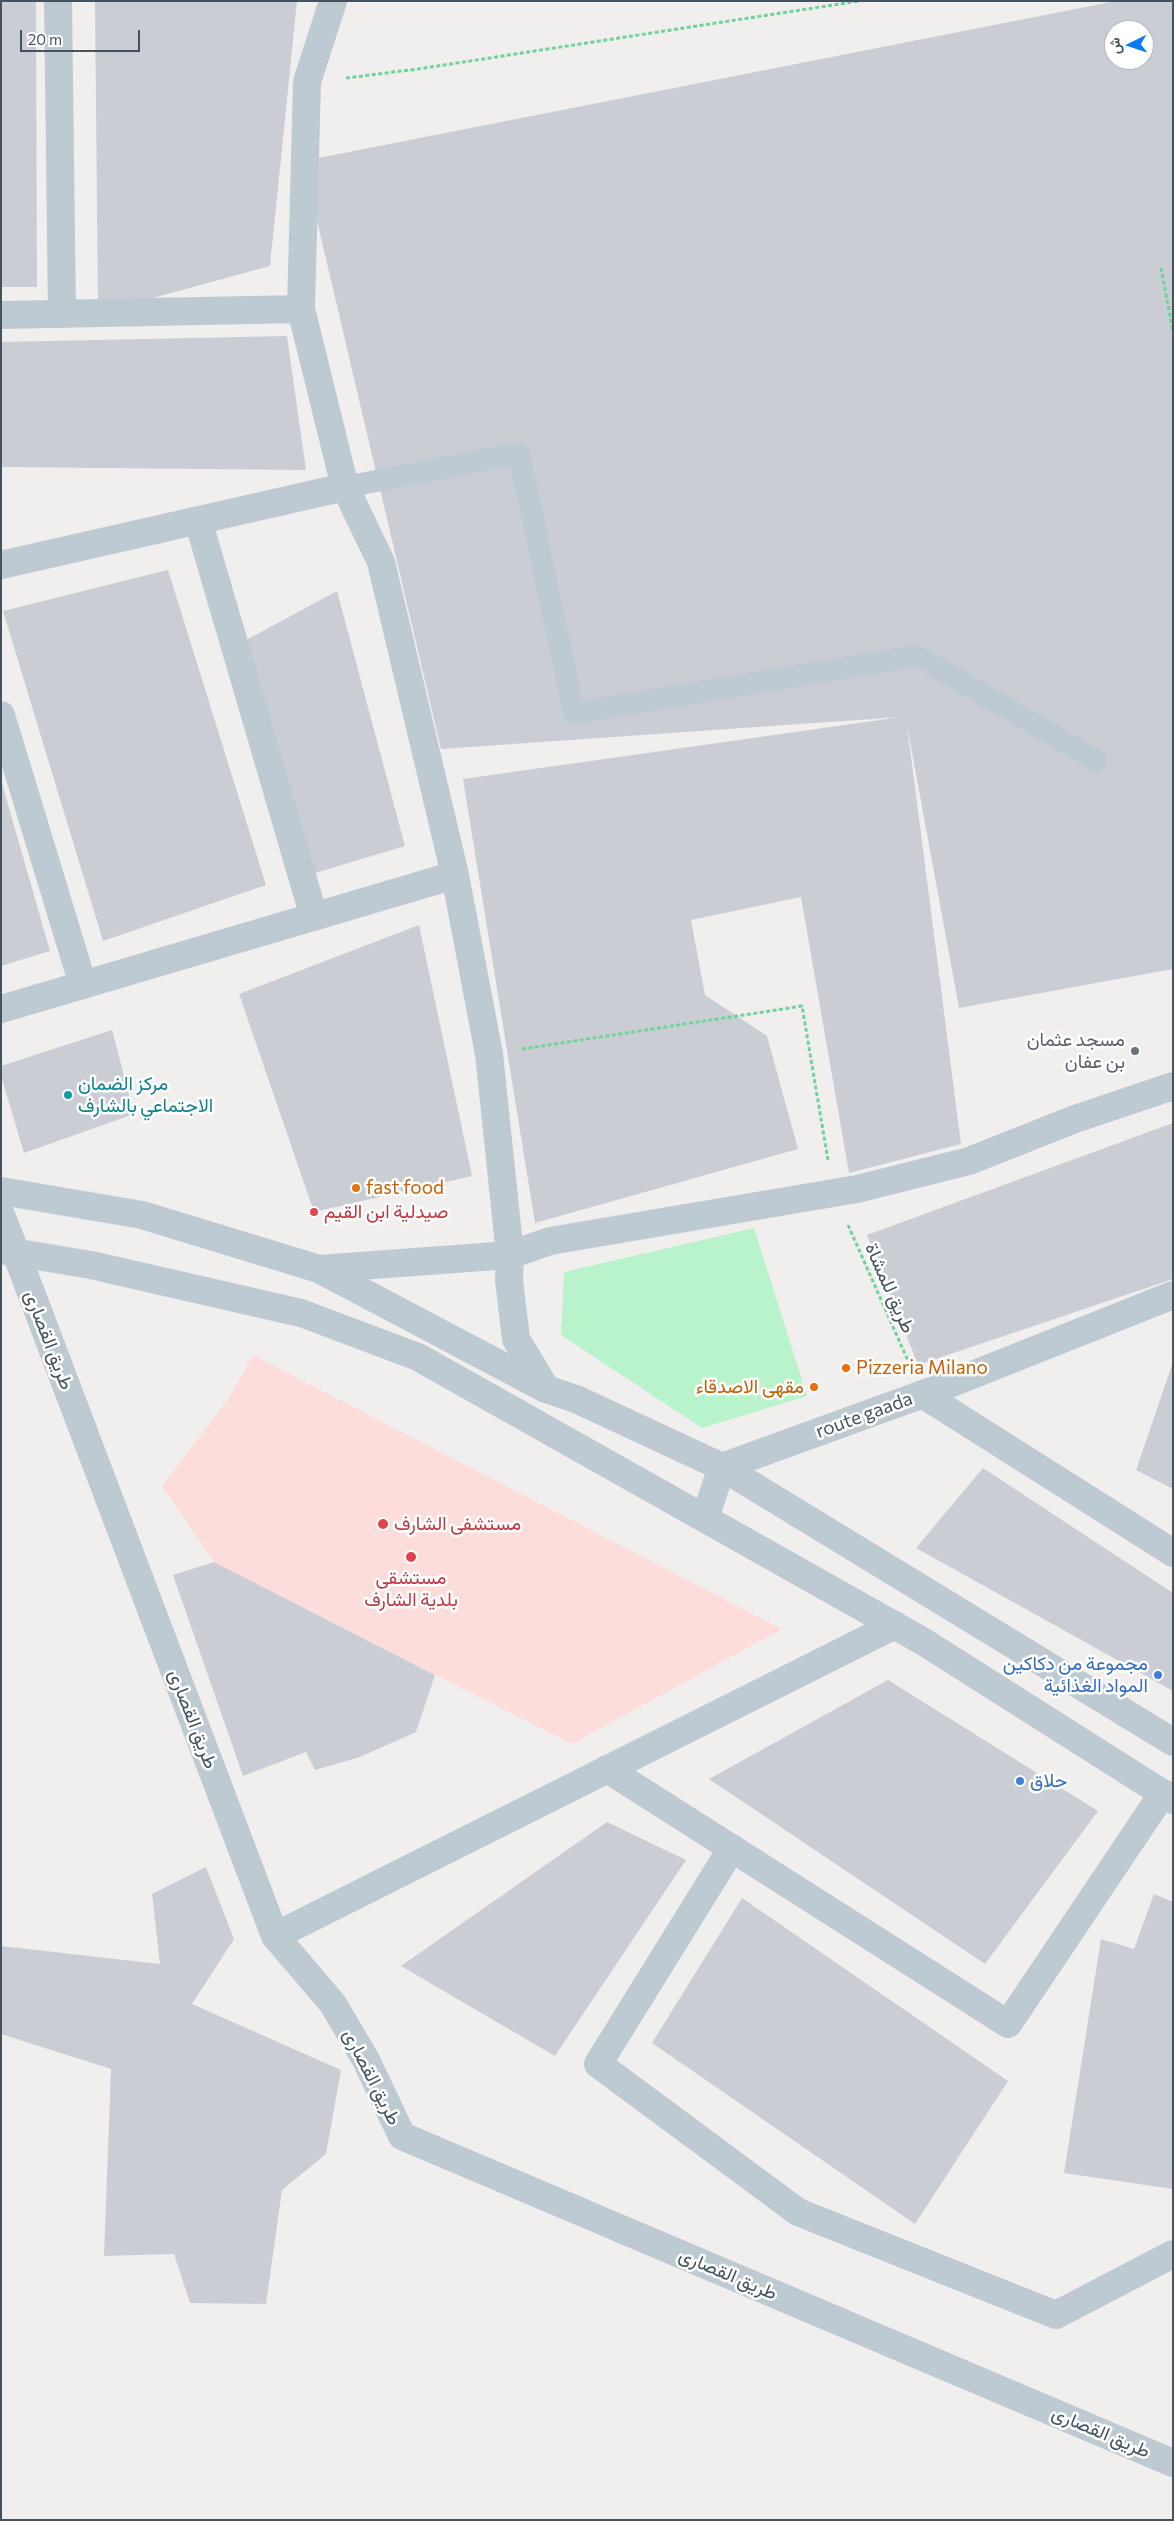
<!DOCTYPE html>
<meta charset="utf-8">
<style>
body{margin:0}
#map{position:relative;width:1174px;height:2521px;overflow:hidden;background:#f1eeee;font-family:Commissioner,Vazirmatn,sans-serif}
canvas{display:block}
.frame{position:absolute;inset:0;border:2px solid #45535e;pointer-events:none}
.north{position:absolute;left:1104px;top:20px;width:50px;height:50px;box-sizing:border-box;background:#fff;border:1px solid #b5babf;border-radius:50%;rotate:266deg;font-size:14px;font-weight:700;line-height:20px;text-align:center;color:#45535e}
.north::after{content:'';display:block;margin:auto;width:18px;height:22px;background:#097af0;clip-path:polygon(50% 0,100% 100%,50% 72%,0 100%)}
.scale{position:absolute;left:20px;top:30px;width:120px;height:22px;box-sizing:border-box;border:2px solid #45535e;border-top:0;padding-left:6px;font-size:15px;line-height:18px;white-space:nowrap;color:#45535e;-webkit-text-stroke:4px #fff;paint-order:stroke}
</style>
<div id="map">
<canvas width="1174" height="2521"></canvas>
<div class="frame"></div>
<div class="north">ش</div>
<div class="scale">20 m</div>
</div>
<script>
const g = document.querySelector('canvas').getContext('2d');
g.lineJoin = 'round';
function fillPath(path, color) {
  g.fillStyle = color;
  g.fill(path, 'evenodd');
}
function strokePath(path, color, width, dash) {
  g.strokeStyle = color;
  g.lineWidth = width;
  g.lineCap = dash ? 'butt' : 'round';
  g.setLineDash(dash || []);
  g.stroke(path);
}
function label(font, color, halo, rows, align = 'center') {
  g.font = font + ' Commissioner,Vazirmatn,sans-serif';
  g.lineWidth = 5;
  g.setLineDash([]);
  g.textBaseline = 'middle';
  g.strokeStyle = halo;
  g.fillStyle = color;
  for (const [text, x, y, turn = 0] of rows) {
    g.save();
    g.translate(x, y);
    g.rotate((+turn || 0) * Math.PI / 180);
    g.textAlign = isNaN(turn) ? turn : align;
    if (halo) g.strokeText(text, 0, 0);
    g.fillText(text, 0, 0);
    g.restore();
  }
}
const medical = new Path2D(`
 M253,1355L782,1629L572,1744L214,1562L162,1486L229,1398Z`);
const green = new Path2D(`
 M754,1228L807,1396L702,1428L561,1335L564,1272Z`);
const building = new Path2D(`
 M1,1H36L37,287H1Z
 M95,1H297L270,266L98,313Z
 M1116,1H1173V969L959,1008L907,725L961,1144L849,1173L801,897L691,920L705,995L767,1036L798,1149L535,1223L463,779L901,717L441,749L303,161ZM1114,30H1144V60H1114Z
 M287,336L306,470L1,467V342Z
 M168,570L266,885L103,941L3,611Z
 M337,591L405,846L302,877L235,646Z
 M1,780L50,951L1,966Z
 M419,925L472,1176L314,1212L239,994Z
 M112,1030L134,1114L24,1153L1,1076V1066Z
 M1173,1123V1279L918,1365L867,1235Z
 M1172,1365H1173V1489L1136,1470Z
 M983,1468L1173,1593V1691L916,1548Z
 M214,1562L435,1675L416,1732L360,1757L315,1770L306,1752L243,1776L173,1575Z
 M888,1680L1098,1811L985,1964L709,1779Z
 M607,1822L686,1860L555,2056L401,1966Z
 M206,1867L234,1939L192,2004L341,2070L326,2154L282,2190L266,2304L190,2303L174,2254L104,2256L111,2069L1,2034V1946L160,1964L152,1894Z
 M1154,1894L1173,1902V2189L1064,2173L1101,1939L1134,1949Z
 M742,1898L1008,2081L915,2224L652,2043Z`);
const path = new Path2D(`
 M346,78L418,69L859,1
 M1161,268L1173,331
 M522,1049L802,1006L828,1160
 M848,1225L909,1363`);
const service = new Path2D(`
 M345,487L519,453L574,713L917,656L1096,760`);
const minor = new Path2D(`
 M58,1L62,314
 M333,1L307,82L301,309L345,487L381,562L455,875
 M1,315L301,309
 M198,520L314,917
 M1,565L345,487
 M1,715L83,985
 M1,1009L455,875L489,1054L510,1255L509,1280L516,1339L546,1389
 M16,1253L275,1936L333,2004L366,2060L402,2136L1173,2463
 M319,1269L510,1255L550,1241L857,1189L969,1161L1075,1119L1173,1086
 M922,1394L1173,1553
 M722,1467L937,1389L1173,1295
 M607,1769L1008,2024L1163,1793
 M732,1848L598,2064L798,2212L1056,2315L1173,2254
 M275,1936L895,1625`);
const tertiary = new Path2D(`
 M1,1191L142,1215L319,1269L546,1389L576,1399L722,1467L1173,1742
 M1,1215L16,1253
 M1,1250L91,1265L301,1313L418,1357L924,1642L1173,1800
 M705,1518L722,1467`);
const markers = [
 [1135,1051,5,"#6b7280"],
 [68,1095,5,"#0f9aa8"],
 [356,1188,5,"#e8710a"],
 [314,1212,5,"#e0444e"],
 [846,1368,5,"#e8710a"],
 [814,1387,5,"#e8710a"],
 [383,1524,6,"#e0444e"],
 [411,1557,6,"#e0444e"],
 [1158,1675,5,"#3f7fe0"],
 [1020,1781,5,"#3f7fe0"]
];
const worshipNames = [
 ["مسجد عثمان",1125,1040],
 ["بن عفان",1125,1062]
];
const cultureNames = [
 ["مركز الضمان",78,1084],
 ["الاجتماعي بالشارف",78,1106]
];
const foodNames = [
 ["fast food",366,1188],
 ["Pizzeria Milano",856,1368],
 ["مقهى الاصدقاء",804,1387,"right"]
];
const healthNames = [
 ["صيدلية ابن القيم",324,1212],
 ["مستشفى الشارف",394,1524],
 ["مستشقى",411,1578,"center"],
 ["بلدية الشارف",411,1600,"center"]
];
const streetNames = [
 ["طريق للمشاة",890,1288,66],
 ["طريق القصارى",49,1340,69],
 ["route gaada",864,1415,-20],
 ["طريق القصارى",193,1719,69],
 ["طريق القصارى",372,2077,63],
 ["طريق القصارى",728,2274,23],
 ["طريق القصارى",1101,2432,23]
];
const shopNames = [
 ["مجموعة من دكاكين",1148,1664],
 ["المواد الغذائية",1148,1686],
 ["حلاق",1030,1781,"left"]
];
fillPath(medical, '#fddddc');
fillPath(green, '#b9f3cc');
fillPath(building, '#caced4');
strokePath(path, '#6ed49c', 3, [4, 2.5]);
strokePath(service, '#becad2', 22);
strokePath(minor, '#becad2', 28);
strokePath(tertiary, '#becad2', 28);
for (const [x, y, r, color] of markers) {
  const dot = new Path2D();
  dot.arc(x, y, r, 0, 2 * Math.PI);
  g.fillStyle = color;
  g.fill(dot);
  strokePath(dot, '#fff', 2);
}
label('19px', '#5b616d', '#fff', worshipNames, 'right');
label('19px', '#0d838f', '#fff', cultureNames, 'left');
label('19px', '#c56008', '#fff', foodNames, 'left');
label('19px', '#be3a42', '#fff', healthNames, 'left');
label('19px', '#45535e', '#fff', streetNames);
label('19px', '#366cbe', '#fff', shopNames, 'right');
</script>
